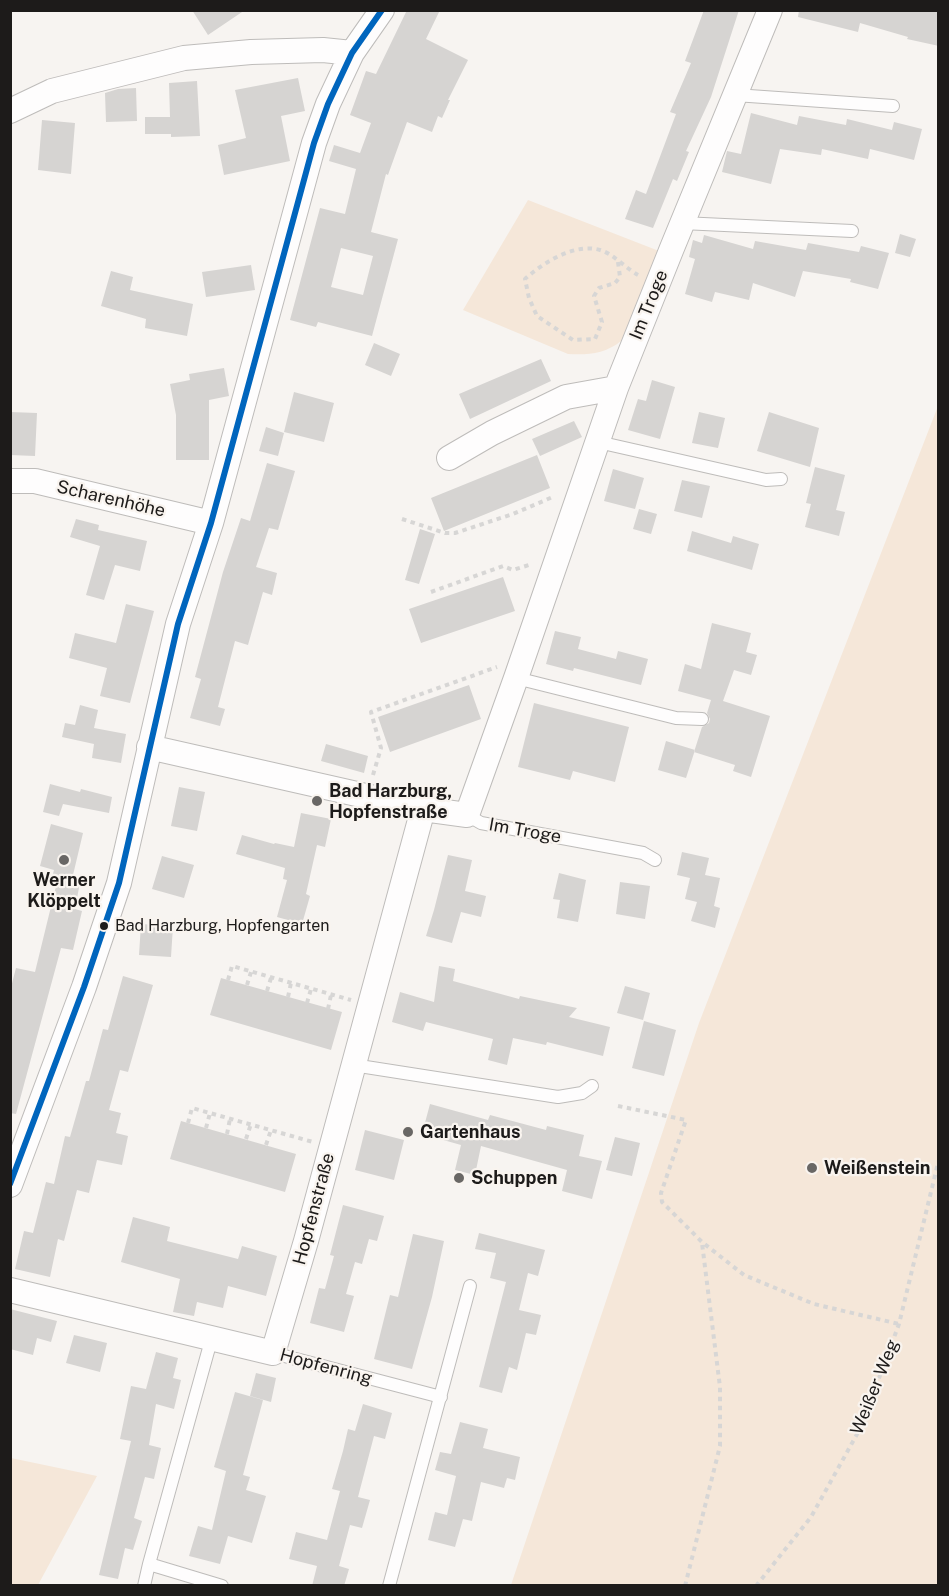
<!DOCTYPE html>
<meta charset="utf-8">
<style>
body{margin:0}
#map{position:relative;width:949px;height:1596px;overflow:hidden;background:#f7f4f1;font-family:"Public Sans",sans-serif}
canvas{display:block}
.frame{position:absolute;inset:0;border:12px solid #1d1b1a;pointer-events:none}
</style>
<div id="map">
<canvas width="949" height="1596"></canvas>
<div class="frame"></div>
</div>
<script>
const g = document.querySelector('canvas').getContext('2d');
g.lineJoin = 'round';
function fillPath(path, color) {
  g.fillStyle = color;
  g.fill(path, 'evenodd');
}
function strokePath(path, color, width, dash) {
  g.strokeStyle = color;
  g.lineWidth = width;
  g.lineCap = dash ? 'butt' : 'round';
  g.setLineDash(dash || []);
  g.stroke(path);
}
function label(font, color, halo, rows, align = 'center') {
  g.font = font + ' "Public Sans",sans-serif';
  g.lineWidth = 4.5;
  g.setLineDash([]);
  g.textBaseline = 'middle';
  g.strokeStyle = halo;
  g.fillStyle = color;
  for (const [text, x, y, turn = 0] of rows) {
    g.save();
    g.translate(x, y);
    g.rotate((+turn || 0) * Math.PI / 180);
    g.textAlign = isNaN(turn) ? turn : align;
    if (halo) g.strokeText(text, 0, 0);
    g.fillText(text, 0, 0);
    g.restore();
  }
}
const green = new Path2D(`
 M528,200L659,251L621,341C605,354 588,355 568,354L463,310Z
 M938,406V1585H511L699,1023Z
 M11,1458L97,1476L38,1585H11Z`);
const building = new Path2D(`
 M192,10H245L208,35Z
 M407,10H440L426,39L468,60L448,100H450L442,118L438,116L432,132L407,122L388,175L386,174L371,232L398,239L372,336L318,322L316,327L290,320L320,208L345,214L356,169L329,161L334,145L360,153L371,123L350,115L366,71L376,74ZM341,248L373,256L363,295L331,287Z
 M704,10H739L711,97L686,151L689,152L677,181L673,179L653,228L625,219L636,190L646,194L676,114L670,112L691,63L685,61Z
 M799,10H939V46L907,39L908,37L860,23L858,32L798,17Z
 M298,78L305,111L281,116L290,161L224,175L218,145L246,138L235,90Z
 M197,81L200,136L171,137V134H145V117H170L169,83Z
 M136,88L137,121L106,122L105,93L118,89Z
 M751,113L797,125L799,116L846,125L847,119L892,130L894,122L922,129L914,160L870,149L868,159L822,149L821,155L780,149L771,184L722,172L727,151L741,154Z
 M42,120L75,123L71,174L38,170Z
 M900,234L916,239L910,257L895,253Z
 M704,235L753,249L755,241L806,250L808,243L859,252L861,246L889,253L878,289L850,282L851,279L803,271L795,297L753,283L749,300L715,292L712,302L685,294L695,259L689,257L693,240L702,243Z
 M251,265L255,290L206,297L202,272Z
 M111,271L133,277L130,290L193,304L187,336L145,328L146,319L101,306Z
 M374,343L400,354L391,376L365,365Z
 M541,359L551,381L470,419L459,394Z
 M224,368L229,396L209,400V460H176V415L170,384L190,380L189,374Z
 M652,380L675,387L660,439L628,430L638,399L646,401Z
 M294,392L334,403L324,442L284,432Z
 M10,412L37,413L35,456L10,455Z
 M699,412L725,418L718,448L692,443Z
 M769,412L819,428L810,467L757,451Z
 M574,421L582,437L540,456L532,439Z
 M266,427L284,433L278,456L259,451Z
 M537,455L550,488L444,531L431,498Z
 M267,463L295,471L278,530L269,528L256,567L277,573L272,595L263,592L248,645L235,641L218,707L225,709L220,726L190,718L201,679L195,677L223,572L241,518L250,521Z
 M815,467L845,475L836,510L845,512L839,536L805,527L811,504L806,503Z
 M613,469L644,478L635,509L604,501Z
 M682,480L710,486L702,518L674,511Z
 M639,509L657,514L651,534L633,529Z
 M76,519L99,525L98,530L147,541L140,571L115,565L104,600L86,595L100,546L70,537Z
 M420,529L435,534L419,584L405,580Z
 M692,531L731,543L733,536L759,544L752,570L687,551Z
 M503,577L515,611L421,643L409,609Z
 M126,604L154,611L130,703L100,696L107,668L69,658L75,633L116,643Z
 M712,623L751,633L746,652L757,655L751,675L734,670L723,701L770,716L751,777L733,771L735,765L694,752L702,727L709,723L710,719L707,713L711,700L678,691L685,664L701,669Z
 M555,631L581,637L578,649L616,659L618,651L648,659L641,685L574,668L573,671L546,664Z
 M469,685L481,719L390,752L378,717Z
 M534,703L629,727L615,782L573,771L570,780L518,767Z
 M80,705L98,710L94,728L126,734L121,763L92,758L94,744L62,737L65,723L75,725Z
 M666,741L695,750L686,778L658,770Z
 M326,744L368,756L364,773L321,761Z
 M50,784L80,792L81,789L112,797L109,813L63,804L59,816L43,812Z
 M179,787L205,792L197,831L171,826Z
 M301,813L331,819L325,847L317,845L306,894L310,896L302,924L277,917L287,880L283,879L285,868L236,854L242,835L274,844L275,843L294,847Z
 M51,824L83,833L73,875L81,877L75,909L82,911L73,950L61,948L16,1114L10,1113V991L16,968L35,972L56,886L50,885L54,870L40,866Z
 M682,852L709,858L705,875L720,878L714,906L720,908L715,928L691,921L697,902L685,899L690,878L677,875Z
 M448,855L472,860L465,891L486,896L481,917L461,912L452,943L426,936L434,910Z
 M162,856L194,865L184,898L152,889Z
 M559,873L586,880L578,922L557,918L560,900L553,899Z
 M620,882L650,886L645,919L616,914Z
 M141,924L173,926L171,957L139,955Z
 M439,966L455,969L453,981L519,999L520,996L577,1008L569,1017L610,1027L603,1056L547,1042L546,1045L513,1038L507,1065L488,1060L493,1039L426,1022L423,1031L392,1022L400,992L434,1002Z
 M123,976L153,985L128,1072L120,1070L109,1110L121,1113L116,1133L128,1136L122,1165L97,1160L89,1193L77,1190L64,1241L58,1239L50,1277L15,1269L24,1231L33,1233L46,1182L54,1184L65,1136L70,1137L86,1081H89L103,1029L108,1030Z
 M221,978L342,1012L331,1050L210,1015Z
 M625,986L650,993L643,1020L617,1013Z
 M644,1021L676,1030L664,1076L632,1068Z
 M430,1104L488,1120L490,1115L546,1130L547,1126L584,1135L579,1156L602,1161L592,1199L562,1191L567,1170L481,1146L475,1175L455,1170L461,1145L422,1134Z
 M181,1121L296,1154L285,1192L170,1159Z
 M365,1130L404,1140L394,1180L355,1170Z
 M615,1137L640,1143L632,1176L606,1170Z
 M343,1205L384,1216L377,1241L369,1239L362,1264L355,1262L346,1294L354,1296L344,1332L310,1323L319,1288L325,1289L334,1256L330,1255Z
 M133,1217L170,1227L167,1241L238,1259L242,1246L277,1256L266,1296L228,1286L223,1308L197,1302L194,1316L173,1312L180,1279L121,1262Z
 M479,1233L545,1250L538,1276L528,1273L519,1310L541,1315L536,1335L526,1333L517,1370L509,1367L502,1393L479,1387L506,1282L490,1278L496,1253L475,1249Z
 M413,1234L444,1241L432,1297L412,1369L374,1359L390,1295L398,1297Z
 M10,1309L57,1321L51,1342L37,1338L33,1355L10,1349Z
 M74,1335L107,1343L100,1372L66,1363Z
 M156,1352L178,1358L173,1378L181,1380L174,1409L156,1404L149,1445L161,1448L154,1479L145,1477L134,1518L142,1521L133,1550L125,1548L118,1579L99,1575L131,1441L120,1439L131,1386L146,1389Z
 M256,1373L276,1378L271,1402L250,1396Z
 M235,1392L263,1400L243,1475L250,1477L246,1490L266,1496L252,1543L228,1536L220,1564L189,1556L198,1526L212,1530L226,1471L214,1467Z
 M363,1404L392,1413L385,1439L374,1436L358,1497L370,1500L362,1528L350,1525L339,1566L349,1569L344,1586H312L317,1566L289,1559L296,1532L327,1540L340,1491L332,1489L343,1451L348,1429L355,1431Z
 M460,1422L488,1429L483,1448L520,1457L515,1480L507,1478L504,1488L481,1482L472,1521L463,1519L455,1547L428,1540L435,1512L447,1515L456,1476L435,1470L440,1452L451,1454Z`);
const path = new Path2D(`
 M618,262L620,277L615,283L599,288L594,296L602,322L595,339L573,340L537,316L529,298L525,279C544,262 577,241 603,251C614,255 627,269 638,275
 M402,519L445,533H455L513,514L555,496
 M431,592L503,566L513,570L532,564
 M373,775L381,748L371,712L497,667
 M228,980L232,966L351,1000
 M247,985L251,972
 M267,991L271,978
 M288,997L291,983
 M307,1003L311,989
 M328,1009L331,995
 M618,1106L686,1120L661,1193L662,1202L702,1242L744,1275L814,1304L899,1324
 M188,1123L192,1108L313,1142
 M206,1128L210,1113
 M227,1134L230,1119
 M246,1139L251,1124
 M266,1145L271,1130
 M685,1586L720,1446V1387L702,1243
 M756,1586L811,1517L861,1427L899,1324L938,1163`);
const service = new Path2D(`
 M735,95L893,106
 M682,223L852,231
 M598,442L766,480L781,479
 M516,678L676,718L702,719
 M467,815L481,823L643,853L655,860
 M353,1065L558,1097L582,1093L592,1086
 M212,1337L149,1564L222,1586
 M273,1353L441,1397
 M144,1586L149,1564
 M389,1586L470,1286`);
const minor = new Path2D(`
 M10,111L52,91L184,58L251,52L323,50L352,53
 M449,458L492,433L566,397L616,388
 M10,481H35L211,523
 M149,747L423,809L467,815L516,678L616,388L672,248L770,10
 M10,1185L84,987L119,883L178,624L211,523L314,143L328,104L352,53L382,10
 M10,1290L273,1353L306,1241L423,809`);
const bus1 = new Path2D(`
 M10,1184L84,987L119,883L178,624L211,523L314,143L328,104L352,53L382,10`);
const markers = [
 [317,801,6,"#696765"],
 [64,860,6,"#696765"],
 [104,926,5,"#1d1b1a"],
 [408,1132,6,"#696765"],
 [812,1168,6,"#696765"],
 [459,1178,6,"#696765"]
];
const busNames = [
 ["Bad Harzburg, Hopfengarten",115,926]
];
const streetNames = [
 ["Im Troge",649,305,-68],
 ["Scharenhöhe",111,499,13],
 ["Im Troge",525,831,10],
 ["Hopfenstraße",314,1209,-75],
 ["Hopfenring",326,1367,15],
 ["Weißer Weg",875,1387,-68]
];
const poiNames = [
 ["Bad Harzburg,",329,791],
 ["Hopfenstraße",329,812],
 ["Werner",64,880,"center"],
 ["Klöppelt",64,901,"center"],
 ["Gartenhaus",420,1132],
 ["Weißenstein",824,1168],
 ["Schuppen",471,1178]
];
fillPath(green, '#f5e7d9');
fillPath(building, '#d6d4d2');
strokePath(service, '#bebcba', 14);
strokePath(minor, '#bebcba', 26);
strokePath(path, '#d7d6d5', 4, [4.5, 4.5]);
strokePath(service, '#fefdfd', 12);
strokePath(minor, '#fefdfd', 24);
strokePath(bus1, '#0065bd', 6);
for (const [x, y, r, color] of markers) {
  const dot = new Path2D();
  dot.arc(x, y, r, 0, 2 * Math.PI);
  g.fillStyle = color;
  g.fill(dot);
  strokePath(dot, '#f9f4ef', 2);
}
label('16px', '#1d1b1a', '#f9f4ef', busNames, 'left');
label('18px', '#1d1b1a', '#f9f4ef', streetNames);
label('bold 18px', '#1d1b1a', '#f9f4ef', poiNames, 'left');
</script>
